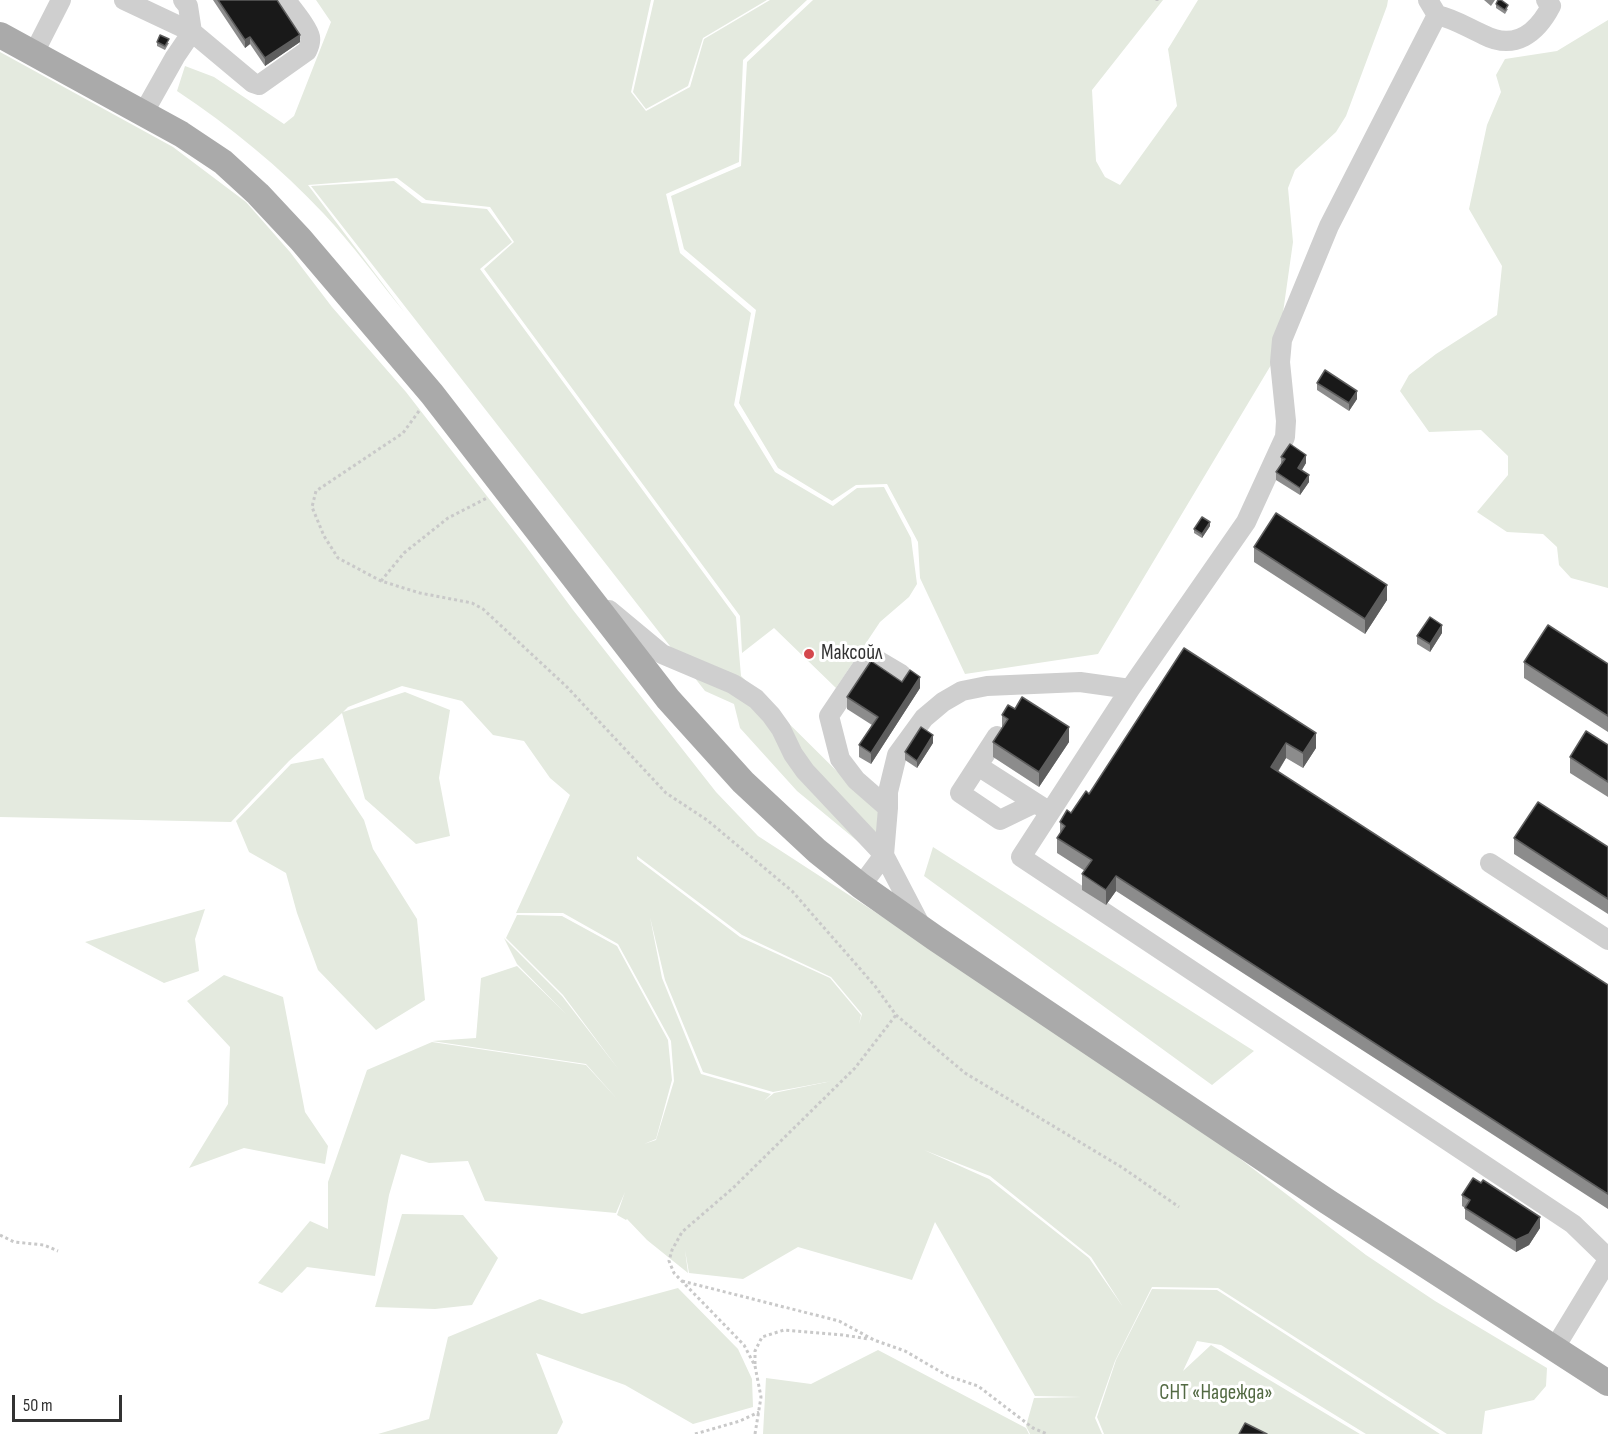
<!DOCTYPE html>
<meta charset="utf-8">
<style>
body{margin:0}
#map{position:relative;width:1608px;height:1434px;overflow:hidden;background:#fff;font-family:"Sofia Sans Condensed",sans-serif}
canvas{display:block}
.scale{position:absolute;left:12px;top:1395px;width:110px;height:27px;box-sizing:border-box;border:3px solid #323232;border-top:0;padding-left:8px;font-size:18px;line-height:21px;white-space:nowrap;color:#323232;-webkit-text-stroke:4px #fff;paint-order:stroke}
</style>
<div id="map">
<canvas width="1608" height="1434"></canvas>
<div class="scale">50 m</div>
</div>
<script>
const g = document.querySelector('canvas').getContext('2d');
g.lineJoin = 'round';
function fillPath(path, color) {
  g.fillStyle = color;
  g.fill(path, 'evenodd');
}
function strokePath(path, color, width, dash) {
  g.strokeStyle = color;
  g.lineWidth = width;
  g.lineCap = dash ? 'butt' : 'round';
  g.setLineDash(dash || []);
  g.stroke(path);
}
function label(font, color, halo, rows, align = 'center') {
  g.font = font + ' "Sofia Sans Condensed",sans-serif';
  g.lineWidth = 6;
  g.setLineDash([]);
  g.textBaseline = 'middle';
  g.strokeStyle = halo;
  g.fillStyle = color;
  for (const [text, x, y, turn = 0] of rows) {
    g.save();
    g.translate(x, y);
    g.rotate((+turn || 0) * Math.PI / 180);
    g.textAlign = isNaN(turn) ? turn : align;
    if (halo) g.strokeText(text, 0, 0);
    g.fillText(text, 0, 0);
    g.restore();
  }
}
const green = new Path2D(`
 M316,0H651L631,92L646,111L690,87L704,39L770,0H807L743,60L739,162L666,194L680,253L751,313L734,405L775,472L833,506L857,488L884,487L911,538L917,584L909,597L880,622L836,688L774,628L742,653L740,616L484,269L514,242L490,207L426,200L397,178L308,185L405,313C378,280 353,245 324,214C281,168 230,126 177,91L185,66L214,77L284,124L294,116L331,22Z
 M654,0H767L703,38L688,86L646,109L633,92Z
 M813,0H1163L1092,90L1096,161L1105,177L1120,185L1177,106L1168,49L1198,0H1388L1387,6L1346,116L1336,132L1295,170L1288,188L1293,242L1277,355L1098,654L965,674L920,578L918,542L887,484L856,485L832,501L778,468L739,403L756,310L684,249L671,196L741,166L747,62Z
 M1608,20V588L1571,578L1559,565L1557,547L1543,534L1507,532L1477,512L1508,475V456L1481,430L1429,432L1400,391L1409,375L1436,354L1497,315L1502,266L1469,209L1487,125L1501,92L1496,75L1505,59L1557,51Z
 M0,52L173,147L246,202L290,252L332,307L406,392L525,545L573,610L716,792L758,836L1154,1093L1366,1255L1435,1301L1547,1368L1546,1386L1534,1400L1485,1411L1482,1434H1447L1218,1288L1152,1287L1115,1361L1095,1418L1102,1434H1030L1026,1426L1034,1398L1082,1397L1035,1396L935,1222L912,1280L798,1247L743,1279L689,1273L685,1250L688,1273L647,1240L627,1219L626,1220L617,1215L625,1192L616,1213L485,1201L468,1161L429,1163L401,1154L389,1195L375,1276L307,1267L282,1293L258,1283L310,1221L328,1229V1182L367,1070L432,1042L586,1065L618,1100L586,1064L432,1041L476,1038L481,978L517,966L566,1014L517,964L504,938L562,996L619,1070L563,995L506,938L517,915L562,916L617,946L668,1040L672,1080L656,1139L644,1144L656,1140L674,1081L671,1041L618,944L563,913H516L570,795L550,778L524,741L493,735L462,701L402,686L348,707L343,712L405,692L450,710L439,778L450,836L416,844L365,799L342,713L289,761L231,822L0,817ZM637,856L742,935L831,977L862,1014L859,1024L861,1015L830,978L740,937L637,859ZM650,917L665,980L703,1072L773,1092L832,1081L774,1093L764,1101L771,1094L701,1074L662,978ZM924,1150L990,1176L1091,1257L1123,1307L1089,1258L989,1179Z
 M394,181L422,203L487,209L512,242L480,269L736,617L741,676L880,814L873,854L797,791L740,728L734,704L705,691L311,186Z
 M323,758L364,820L373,849L417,919L425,1000L376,1030L318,970L297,913L286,873L249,852L236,821L291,764Z
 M933,847L1254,1051L1212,1085L924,876Z
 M205,909L195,939L199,971L164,983L85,942Z
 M224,975L283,997L305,1112L328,1146L325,1164L244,1148L189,1168L228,1104L230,1047L187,1001Z
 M402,1214L463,1215L498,1258L472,1305L435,1309L375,1307Z
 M678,1288L738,1349L752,1379L753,1407L693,1424L625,1385L536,1353L563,1422L557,1434H378L429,1419L448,1337L540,1299L582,1314Z
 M1152,1289L1217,1290L1440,1434H1366L1221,1345L1197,1341L1183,1371L1211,1345L1360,1434H1104L1097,1417L1116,1360Z
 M878,1350L1026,1428L1029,1434H763L766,1378L811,1384Z`);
const path = new Path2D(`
 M1157,1V0
 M419,411L403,433L316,491L312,507L324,536L338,558L381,581L420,593L472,603L483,609L567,687L666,793L707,820L792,891L875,986L896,1015L965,1073L1123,1168L1179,1207
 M381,581L404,553L448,518L487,498
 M0,1235L14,1242L44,1245L58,1251
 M682,1281L839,1321L874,1340L905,1351L948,1376L978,1386L1033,1428L1047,1434
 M755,1364V1351L762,1337L784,1330L843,1335L869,1339
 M695,1434L740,1421L759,1412
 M755,1434L761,1397L755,1366L744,1345L674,1273L669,1261L672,1250L682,1232L733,1188L855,1068L896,1015`);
const minor = new Path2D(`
 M124,0L192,32L253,83L259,85L307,51C309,47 311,42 310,37C308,27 292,9 286,0
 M1428,0L1437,15L1329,226L1282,340L1280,362L1286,421L1285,437L1246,522L1130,689L1021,857L1573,1224L1608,1258
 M1437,15C1455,19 1468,28 1484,35C1515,51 1537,33 1551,6L1546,0
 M34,53L61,0
 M144,112L175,57L192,32L188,6L183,0
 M609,610L662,654L733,684L756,699L771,715L781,729L793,754L805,771L884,855L921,926
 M997,736L960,793L1000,820L1035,803
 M978,766L1042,807
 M888,808L856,780L840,759L829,716L866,661L874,658L901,674
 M1490,863L1608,940
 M861,886L884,855L888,808V792L897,755L924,718L943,702L962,691L987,686L1080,682L1130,689
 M1554,1349L1608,1260`);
const major = new Path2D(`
 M0,35L181,134L223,162L258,194L301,240L432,394L668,699L743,782L817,851L861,886L935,938L1328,1202L1608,1383`);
const wall = new Path2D(`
 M213,0H277L300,42L265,66L250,44L245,48Z
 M1484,0H1495L1491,6Z
 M1496,4L1508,9L1505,14L1496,8Z
 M157,42L169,43L165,50L157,46Z
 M1317,383L1357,399L1349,411L1317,390Z
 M1281,457L1306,463L1302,470L1309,482L1300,495L1276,480V472L1281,464Z
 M1210,526L1202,538L1194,533V529Z
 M1254,547L1387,600L1365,634L1254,562Z
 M1442,633L1430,652L1417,644V636Z
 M1184,648L1316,748L1303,768L1286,758L1278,772L1608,985V1209L1116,891L1106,905L1082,890V874L1085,871L1057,853V838L1060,834V822L1071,813L1089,794Z
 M1524,662L1608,664V732L1524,678Z
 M902,682L920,688L871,764L859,757V745L872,725L847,709V697Z
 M1002,715L1069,742L1039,787L993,757V742L1002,729Z
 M933,743L917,768L905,760V752Z
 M1608,745V797L1570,773V757Z
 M1514,838L1608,847V914L1514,854Z
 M1462,1195L1540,1228L1529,1245L1516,1252L1465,1219V1208L1462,1206Z`);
const shadedWall = new Path2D(`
 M300,35V42L265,66V58Z
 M250,37V44L245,48V40Z
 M1357,391V399L1349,411V403Z
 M1306,455V463L1298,476V468Z
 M1309,475V482L1300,495V488Z
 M1210,522V526L1202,538V534Z
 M1387,585V600L1365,634V619Z
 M1442,625V633L1430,652V644Z
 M920,677V688L871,764V753Z
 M1069,727V742L1039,787V772Z
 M1316,733V748L1303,768V753Z
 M933,735V743L917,768V761Z
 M1286,743V758L1271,782V767Z
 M1116,876V891L1106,905V890Z
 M1540,1217V1228L1529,1245L1516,1252V1240Z`);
const building = new Path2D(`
 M218,0H277L300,35L265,58L250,37L245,40Z
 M1498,0H1501L1508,5L1505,10L1496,4Z
 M160,35L169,39L165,46L157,42Z
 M1325,370L1357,391L1349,403L1317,383Z
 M1290,444L1306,455L1298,468L1309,475L1300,488L1276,472L1285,459L1281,457Z
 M1276,513L1387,585L1365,619L1254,547Z
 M1202,517L1210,522L1202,534L1194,529Z
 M1430,617L1442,625L1430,644L1417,636Z
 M1548,625L1608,664V716L1524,662Z
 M1184,648L1316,733L1303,753L1286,743L1271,767L1608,985V1194L1116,876L1106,890L1082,874L1092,860L1057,838L1065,826L1060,822L1067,810L1071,813L1086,791L1089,794Z
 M871,661L902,682L910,670L920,677L871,753L859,745L878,717L847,697Z
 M1022,697L1069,727L1039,772L993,742L1008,719L1002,715L1008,705L1015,709Z
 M921,727L933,735L917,761L905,752Z
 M1586,731L1608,745V782L1570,757Z
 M1538,802L1608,847V899L1514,838Z
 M1473,1178L1481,1183L1483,1180L1540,1217L1529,1234L1516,1240L1465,1208L1470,1200L1462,1195Z
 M1245,1423L1267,1434H1239Z`);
const markers = [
 [809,654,6,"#d4484d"]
];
const poiNames = [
 ["Максойл",821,654]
];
const parkNames = [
 ["СНТ «Надежда»",1216,1394]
];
fillPath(green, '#e4eadf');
strokePath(path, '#c9c9c9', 3, [3, 3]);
strokePath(minor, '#cfcfcf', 20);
strokePath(major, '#aaa', 26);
fillPath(wall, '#8c8c8c');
fillPath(shadedWall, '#5e5e5e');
fillPath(building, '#191919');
strokePath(building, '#5e5e5e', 1.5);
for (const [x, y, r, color] of markers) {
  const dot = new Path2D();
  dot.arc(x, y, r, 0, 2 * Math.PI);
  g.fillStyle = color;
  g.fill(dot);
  strokePath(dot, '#fff', 2);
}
label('21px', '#323232', '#fff', poiNames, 'left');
label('21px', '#536a43', '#fff', parkNames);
</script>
